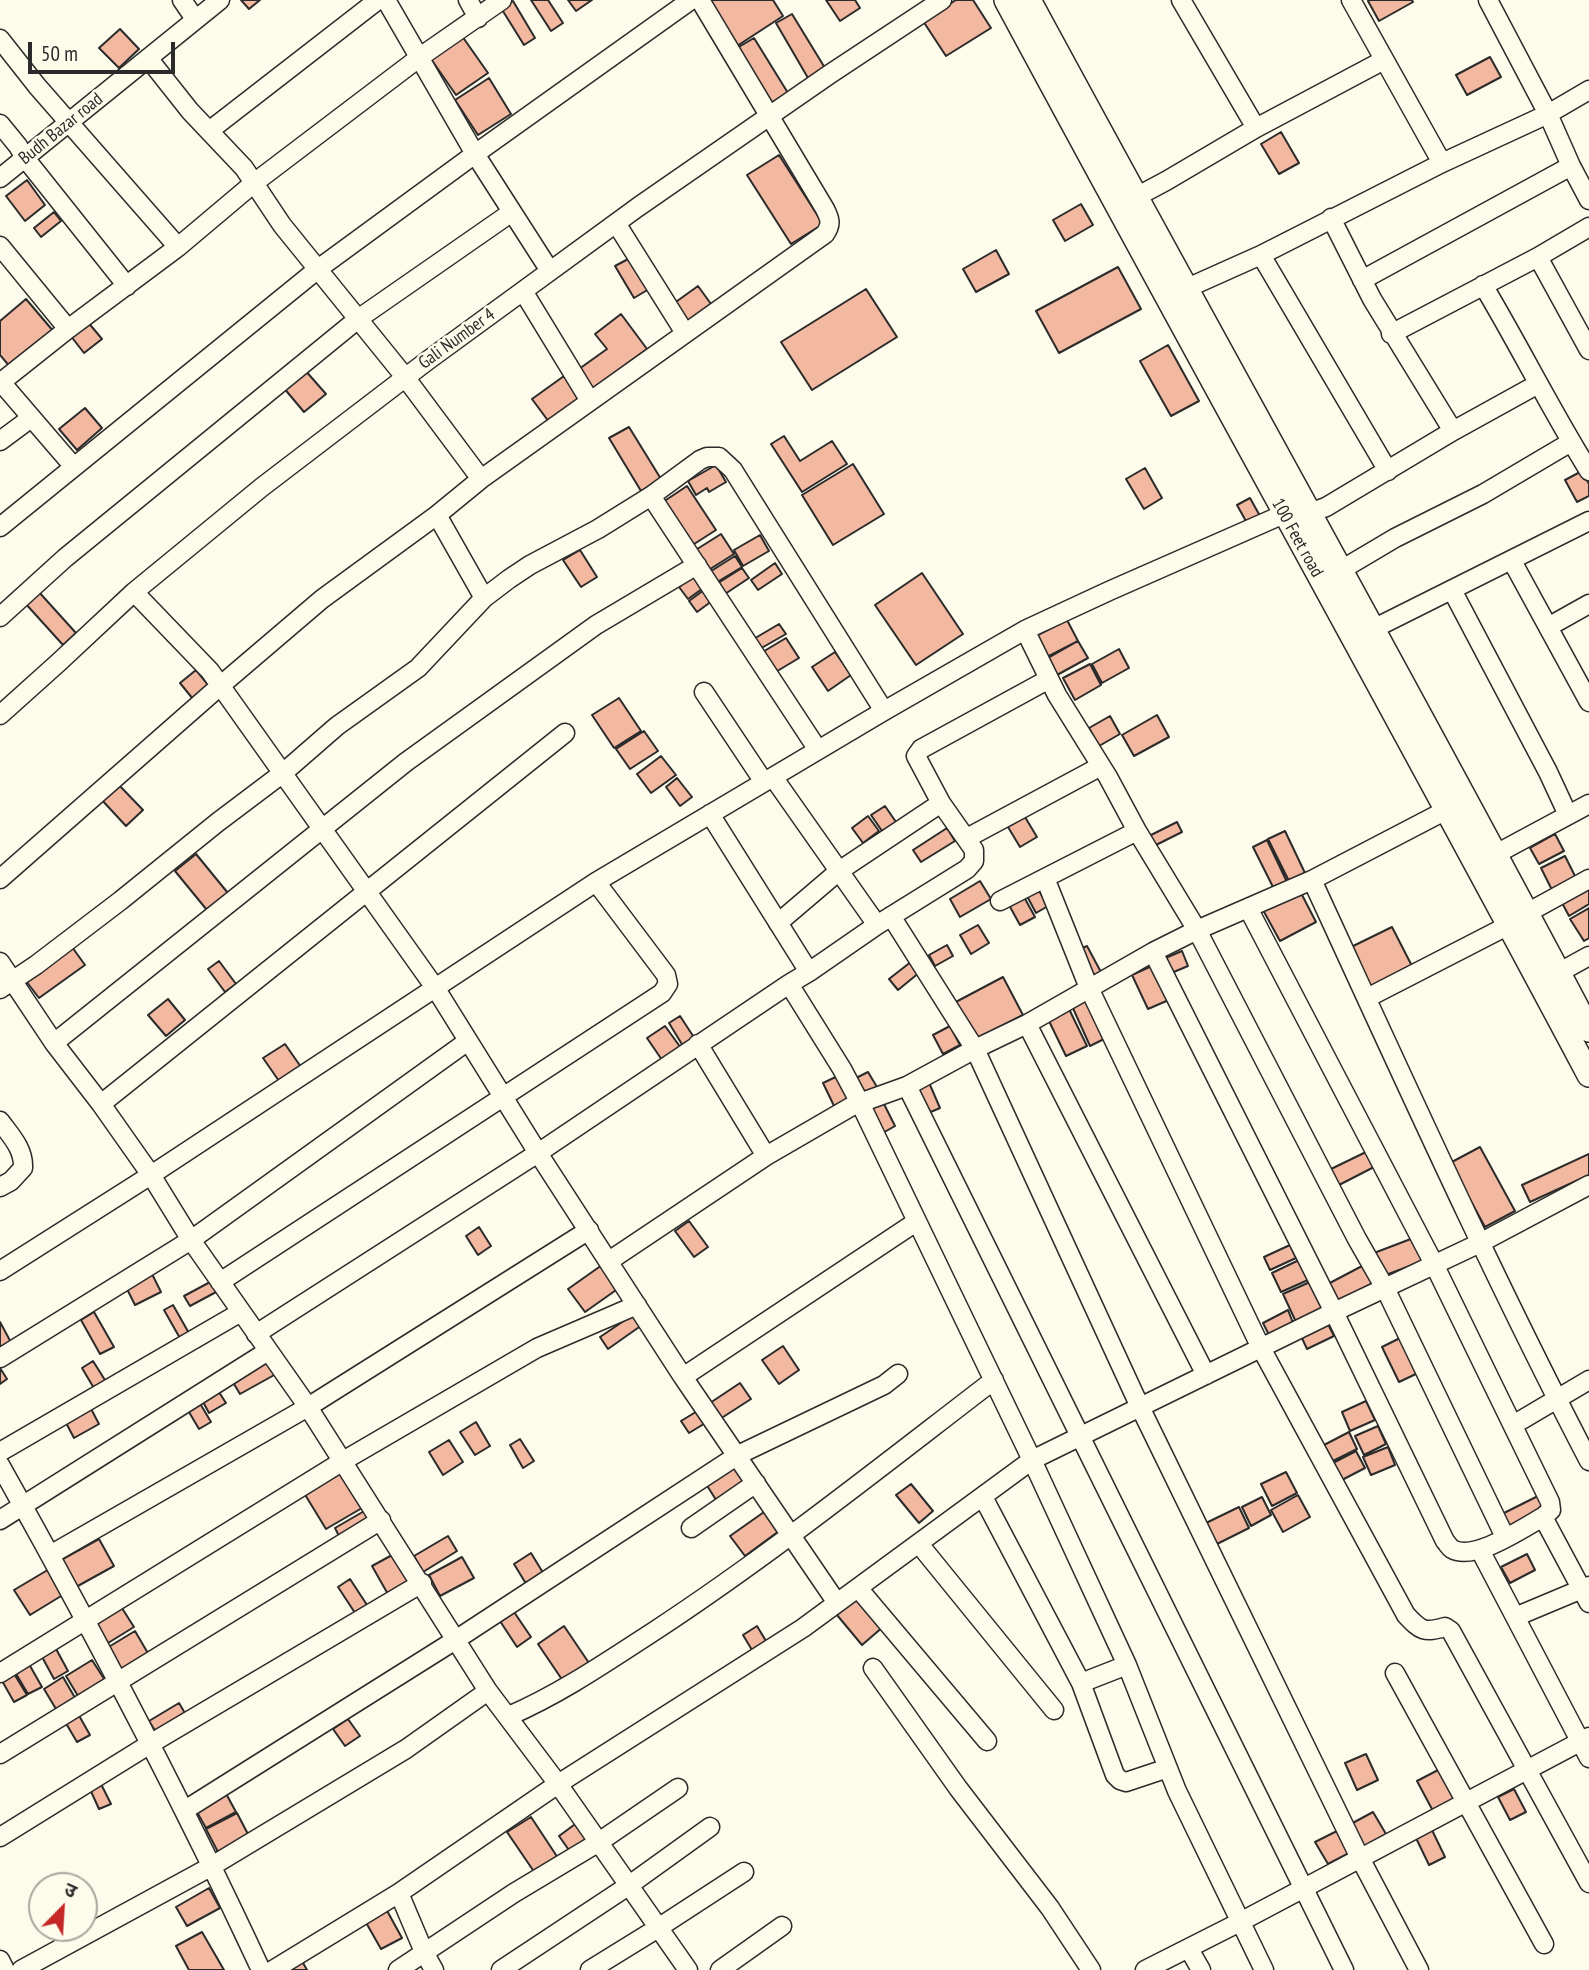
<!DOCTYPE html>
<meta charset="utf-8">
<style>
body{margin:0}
#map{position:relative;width:1589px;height:1970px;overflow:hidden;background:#fdfbea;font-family:"PT Sans Narrow","Noto Sans Devanagari",sans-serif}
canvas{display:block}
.north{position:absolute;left:28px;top:1872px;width:70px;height:70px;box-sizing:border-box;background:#fdfbea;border:2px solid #a9a89e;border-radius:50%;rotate:24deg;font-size:19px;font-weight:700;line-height:28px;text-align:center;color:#2b2b2b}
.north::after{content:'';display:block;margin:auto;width:24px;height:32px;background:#c62828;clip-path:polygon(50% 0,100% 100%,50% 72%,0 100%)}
.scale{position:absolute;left:28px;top:42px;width:147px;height:32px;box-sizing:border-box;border:4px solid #2b2b2b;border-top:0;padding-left:9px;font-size:21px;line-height:24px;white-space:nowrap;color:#2b2b2b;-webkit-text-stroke:5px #fdfbea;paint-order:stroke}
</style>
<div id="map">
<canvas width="1589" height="1970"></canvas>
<div class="north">उ</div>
<div class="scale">50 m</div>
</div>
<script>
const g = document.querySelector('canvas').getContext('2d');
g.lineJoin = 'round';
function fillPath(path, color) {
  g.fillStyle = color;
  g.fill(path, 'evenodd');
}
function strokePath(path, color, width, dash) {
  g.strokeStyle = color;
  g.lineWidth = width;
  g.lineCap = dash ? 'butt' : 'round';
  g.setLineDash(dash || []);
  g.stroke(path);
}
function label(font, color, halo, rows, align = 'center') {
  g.font = font + ' "PT Sans Narrow",sans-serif';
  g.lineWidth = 5;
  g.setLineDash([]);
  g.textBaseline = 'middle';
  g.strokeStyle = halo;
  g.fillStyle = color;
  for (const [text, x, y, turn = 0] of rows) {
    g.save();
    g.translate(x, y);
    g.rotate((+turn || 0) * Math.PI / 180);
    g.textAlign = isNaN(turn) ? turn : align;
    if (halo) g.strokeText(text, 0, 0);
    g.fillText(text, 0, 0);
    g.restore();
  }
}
const building = new Path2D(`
 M241,0H260L249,9Z
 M531,0H548L563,23L551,31Z
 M568,0H592L576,11Z
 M706,0H773L783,16L737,46Z
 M826,0H855L860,8L840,21Z
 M956,0H973L991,28L946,56L923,21Z
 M1370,0H1412L1413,2L1379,21L1368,1Z
 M513,1L535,38L524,45L501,8Z
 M792,14L825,68L808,78L776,23Z
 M120,29L139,49L119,68L99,48Z
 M462,36L488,73L456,95L431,59Z
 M754,38L788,93L766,106L732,51Z
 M1490,57L1501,77L1467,95L1456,75Z
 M489,78L511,114L478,135L455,100Z
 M1281,132L1299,163L1279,174L1261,144Z
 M779,155L823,224L791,244L747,175Z
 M27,180L45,205L25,221L6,196Z
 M1081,204L1093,225L1065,241L1053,220Z
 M54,212L61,221L41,237L34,228Z
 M996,250L1009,274L976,292L963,269Z
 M630,258L649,289L634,298L615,266Z
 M1118,267L1141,309L1059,353L1036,311Z
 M698,286L711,304L686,322L673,304Z
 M866,289L897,337L812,390L781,342Z
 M26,299L54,332L11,368L0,355V321Z
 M621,314L647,349L592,389L579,369L607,349L595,334Z
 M87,321L102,339L84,353L70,335Z
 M1168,345L1199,401L1171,416L1140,361Z
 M304,369L326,394L304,412L283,387Z
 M564,376L580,398L549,422L532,399Z
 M85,408L102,428L77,450L59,429Z
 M629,427L661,479L641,491L609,438Z
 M784,436L800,461L832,441L847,464L802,492L771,444Z
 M853,464L884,514L833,545L802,495Z
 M716,465L726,482L709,492L707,488L696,495L688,481Z
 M1145,468L1162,498L1144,509L1126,479Z
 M1582,471L1589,484V496L1577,502L1565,480Z
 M687,486L716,530L691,546L663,502Z
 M1250,498L1260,516L1247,523L1237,505Z
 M721,534L734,554L707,571L694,551Z
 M760,535L769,551L743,566L734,550Z
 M580,550L597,577L581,587L563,560Z
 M735,556L742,567L714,584L708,573Z
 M775,563L782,574L758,590L751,580Z
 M742,568L749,578L722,596L715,585Z
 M697,573L706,586L688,599L679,587Z
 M922,573L963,634L916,665L875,605Z
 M708,587L716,598L697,612L689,601Z
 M38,591L76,633L63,645L25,603Z
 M1067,620L1078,641L1047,657L1036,636Z
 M779,624L786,634L758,650L752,640Z
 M786,638L799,658L774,673L761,653Z
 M1078,641L1088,658L1057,675L1048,658Z
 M1119,649L1129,668L1102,683L1092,664Z
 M835,652L851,675L828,691L812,667Z
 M1090,664L1101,685L1075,700L1063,678Z
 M196,670L213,691L197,704L180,683Z
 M619,698L641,731L614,748L592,715Z
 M1157,715L1169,737L1134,756L1122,735Z
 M1110,716L1120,734L1099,746L1089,728Z
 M644,731L658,751L630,769L616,749Z
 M661,756L676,775L651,793L637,774Z
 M677,778L692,797L680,806L666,787Z
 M117,783L143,810L126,826L100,798Z
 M885,806L896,822L882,831L871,815Z
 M868,816L879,831L863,843L852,828Z
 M1025,817L1037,837L1020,847L1008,827Z
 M1177,822L1182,832L1152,847L1147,837Z
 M947,828L955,841L921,862L913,850Z
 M1285,831L1305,873L1289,881L1268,839Z
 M1555,834L1564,851L1539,864L1530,848Z
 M1267,840L1287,882L1274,889L1253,847Z
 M196,854L232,898L211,915L175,871Z
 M1565,856L1576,878L1552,890L1541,868Z
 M980,881L991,899L960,917L950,899Z
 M1586,885L1589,890V904L1569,916L1560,899Z
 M1038,889L1048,906L1036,913L1027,896Z
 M1300,891L1316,922L1280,941L1263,910Z
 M1024,897L1035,917L1020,925L1009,905Z
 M1589,908V938L1584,941L1570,919Z
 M978,925L989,943L971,954L960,935Z
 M1392,927L1413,968L1365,991L1345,950Z
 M947,945L953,956L935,966L929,955Z
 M1087,946L1102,974L1091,979L1076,951Z
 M72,947L85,965L39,998L26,981Z
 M1182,951L1188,966L1169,974L1163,959Z
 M219,961L236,984L225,992L208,969Z
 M912,961L920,972L898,990L889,979Z
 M1154,965L1171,999L1148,1009L1132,975Z
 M1003,977L1023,1015L972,1041L952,1004Z
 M168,999L185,1020L166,1036L148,1015Z
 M1088,999L1106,1038L1090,1046L1072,1006Z
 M1069,1009L1087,1046L1066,1056L1048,1019Z
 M680,1016L695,1039L683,1046L669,1023Z
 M665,1026L681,1048L662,1060L647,1038Z
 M950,1026L960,1045L943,1054L933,1035Z
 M285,1044L301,1067L279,1081L263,1058Z
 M868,1072L877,1087L862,1095L854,1079Z
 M842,1074L853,1099L835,1108L823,1083Z
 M927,1078L940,1108L926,1114L913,1083Z
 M883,1102L895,1126L881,1134L868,1109Z
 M1480,1147L1515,1211L1485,1227L1450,1163Z
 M1366,1152L1374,1167L1339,1185L1331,1169Z
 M1589,1154V1175L1530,1202L1522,1185Z
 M689,1221L708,1247L694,1257L675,1231Z
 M479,1227L491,1246L478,1255L466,1236Z
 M1416,1237L1426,1260L1383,1276L1374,1253Z
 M1290,1245L1296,1258L1270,1270L1264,1257Z
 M1299,1260L1308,1280L1281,1292L1272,1273Z
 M602,1265L619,1288L585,1312L568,1289Z
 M1364,1265L1373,1283L1335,1303L1326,1285Z
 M152,1274L161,1292L135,1305L126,1287Z
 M212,1281L218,1291L190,1306L184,1296Z
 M1310,1282L1323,1310L1296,1322L1283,1294Z
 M173,1305L190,1335L181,1340L164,1310Z
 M1288,1310L1293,1323L1269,1335L1263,1323Z
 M94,1312L114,1347L100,1354L81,1320Z
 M634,1314L642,1325L608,1349L600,1337Z
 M0,1322L14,1348L0,1355Z
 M1328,1324L1334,1336L1307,1349L1301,1336Z
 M1400,1338L1418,1373L1399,1382L1382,1347Z
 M783,1346L799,1370L779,1384L762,1360Z
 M266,1358L276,1374L240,1394L231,1379Z
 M93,1361L110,1388L98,1395L82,1368Z
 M0,1368L7,1379L0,1384Z
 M740,1383L751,1399L720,1419L710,1403Z
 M217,1389L226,1403L209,1413L201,1398Z
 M198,1400L211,1422L199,1429L186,1407Z
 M1366,1401L1375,1420L1350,1431L1342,1412Z
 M89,1405L99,1424L74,1438L64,1419Z
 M699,1410L707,1422L689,1433L681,1421Z
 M476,1422L490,1446L475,1455L460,1432Z
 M1378,1426L1386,1444L1364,1455L1355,1436Z
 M1349,1432L1357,1449L1333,1461L1324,1445Z
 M520,1439L534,1461L523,1468L510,1445Z
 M449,1440L463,1462L443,1475L429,1452Z
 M1388,1447L1395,1465L1371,1475L1363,1457Z
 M1356,1451L1365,1468L1340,1481L1331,1464Z
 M736,1466L748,1484L718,1503L706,1484Z
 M340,1471L362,1508L326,1529L304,1493Z
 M1286,1472L1297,1493L1272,1506L1261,1484Z
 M911,1484L933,1511L919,1523L896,1495Z
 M1298,1495L1310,1517L1283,1532L1271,1510Z
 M1538,1496L1547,1512L1510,1530L1502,1514Z
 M1262,1497L1271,1515L1251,1526L1242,1507Z
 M1239,1507L1249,1528L1217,1544L1206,1523Z
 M366,1510L371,1521L340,1538L335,1528Z
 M764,1512L779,1531L745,1556L730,1536Z
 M448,1536L457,1551L423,1572L414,1556Z
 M99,1539L114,1566L76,1587L61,1560Z
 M531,1553L545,1576L528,1587L514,1564Z
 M394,1554L411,1583L389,1596L372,1566Z
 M1527,1554L1535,1570L1510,1583L1501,1567Z
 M462,1557L474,1578L440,1596L429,1575Z
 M51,1568L66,1593L30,1615L14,1590Z
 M350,1579L369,1608L357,1616L338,1587Z
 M858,1597L884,1626L862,1645L837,1615Z
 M120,1605L134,1627L108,1643L94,1621Z
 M512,1609L531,1637L517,1647L498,1618Z
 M564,1626L589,1663L563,1681L538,1644Z
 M757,1626L766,1641L752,1650L743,1635Z
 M135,1631L149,1655L122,1672L107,1648Z
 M55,1647L68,1671L54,1679L41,1655Z
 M92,1660L108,1685L81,1701L66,1676Z
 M29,1664L42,1687L28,1694L15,1672Z
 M13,1672L27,1695L14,1702L1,1679Z
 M63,1677L78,1703L59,1714L44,1689Z
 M179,1703L189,1720L159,1737L149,1721Z
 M77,1712L90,1735L77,1742L64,1720Z
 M348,1719L360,1736L345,1746L333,1729Z
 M1366,1754L1378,1780L1357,1790L1345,1763Z
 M1440,1769L1456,1798L1433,1811L1417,1781Z
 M100,1782L111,1804L99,1809L89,1787Z
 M223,1788L236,1812L206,1828L193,1805Z
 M1514,1789L1526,1812L1510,1820L1498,1797Z
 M1373,1812L1386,1834L1361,1848L1349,1825Z
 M237,1813L250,1838L219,1854L206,1829Z
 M531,1817L560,1861L537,1876L507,1832Z
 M578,1822L590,1839L571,1853L559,1836Z
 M1339,1830L1351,1852L1328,1864L1315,1842Z
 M1432,1830L1445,1857L1429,1865L1416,1838Z
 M209,1888L220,1908L187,1926L176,1907Z
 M385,1907L402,1938L381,1949L364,1919Z
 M202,1932L224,1970H189L176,1946Z
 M302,1961L307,1970H286Z`);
const minor = new Path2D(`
 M182,0L195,19
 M386,0L475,154L550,271
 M468,0L478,18
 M1181,0L1256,128
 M1351,0L1442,163
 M1488,0L1548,114L1571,166L1589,200
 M0,39L37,86L178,247
 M148,58L190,111L244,168L282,225L405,377L481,479
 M0,124L18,146L25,158L127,286
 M209,131L378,0
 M0,178L220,0
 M1136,197L1166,181L1256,128L1384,60
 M1331,218L1372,299L1453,431
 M616,223L685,333
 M0,246L68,329
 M1261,255L1388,471
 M1538,257L1589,350
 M1362,280L1571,166
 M1483,285C1520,347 1551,410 1589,471
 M1185,289L1261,255L1442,163L1548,114L1589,90
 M523,291L590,401
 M1391,334L1538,257L1589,227
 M1,382L74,467
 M0,383L68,329L178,247L254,183L420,57L502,0
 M0,441L31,418
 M651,496L818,750
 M437,515L484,598
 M0,527L318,269L475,154L691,0
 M1512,561L1589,702
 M1341,570L1395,538L1483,494L1571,442
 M1452,590L1548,772L1568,815
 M134,592L210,671L436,989L538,1153L683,1377L837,1603
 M0,617L65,558L358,319L512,212
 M1548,627L1589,604
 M1373,629L1589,521
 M1025,630L1057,695L1108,777L1137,831L1197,930L1357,1239L1385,1288L1505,1537
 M704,692L764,782
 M0,715L58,663L134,592L262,487L427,361L638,207L830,74L942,0
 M773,777L877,925
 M710,814L809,972L789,984L842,1069L860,1103L1032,1460L1127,1665L1177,1791L1264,1970
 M967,838L1101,766
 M1496,854L1589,804
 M1045,878L1089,988L1261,1348L1406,1615C1421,1631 1424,1633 1445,1627L1451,1631L1589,1883
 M0,879L220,686L322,599L437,515L481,479L825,234C832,224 830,219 825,209L700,0
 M1312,880C1402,1075 1490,1271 1589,1461
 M1000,901L1137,831
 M1527,913L1589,879
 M891,916L975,1049L1140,1407L1360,1858L1419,1970
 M778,923L839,871L941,803
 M1153,952L1334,1312L1445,1541C1447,1543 1449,1547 1452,1549C1474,1562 1523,1528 1543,1517L1551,1510L1550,1502L1434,1264L1248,908
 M0,962L54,1043L101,1104L151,1175L191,1240L308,1407L488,1691L558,1784L688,1970
 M809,972L877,925L967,869L974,861V850L941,803L916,756L921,749L1049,679
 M1549,978L1589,956
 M0,989L36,965L120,901L218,822L283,773L337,726L418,668L484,598L509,579L530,565L598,529L651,496L700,460L707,457H719L733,470L884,711
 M1367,998L1509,925
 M1027,1024L1206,1375
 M54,1043L406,762L596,625L697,565
 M698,1044L766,1156
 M907,1086L1344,1970
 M101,1104L565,733
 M0,1121C11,1136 24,1149 23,1168L11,1181L0,1187
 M609,1261L766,1156L854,1105L907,1086L975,1049L1027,1024L1153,952L1197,930L1312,880L1458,804
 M0,1271L151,1175L596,882L884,711L1025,630L1109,591L1284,514L1309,513L1326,507L1453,431L1538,384
 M220,1282L662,993L668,984L666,975L596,882
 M256,1334L538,1153L789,984
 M0,1358L191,1240L468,1041
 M683,1377L916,1222
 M1513,1425L1589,1380
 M0,1452L241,1312
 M0,1465C93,1631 181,1798 261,1970
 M983,1497L1081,1683L1115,1775L1120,1780L1126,1782L1168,1768
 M1543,1517L1589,1603
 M0,1520L268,1351
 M691,1528L756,1483
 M919,1544L1054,1710
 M1480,1550L1589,1758
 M50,1555L308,1407L589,1230
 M858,1588L987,1741
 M1515,1617L1589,1586
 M873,1668L958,1788L1050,1908L1091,1970
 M0,1673L343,1461L537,1348L637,1305
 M1395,1673L1544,1944
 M1081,1683L1127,1665
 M509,1716C562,1693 608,1661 656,1630C773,1553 883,1465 994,1380
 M0,1754L381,1520
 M183,1808L185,1810L457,1639L738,1455L884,1385L898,1374
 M0,1837L150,1744L422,1583
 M399,1893L424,1952L434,1970
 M1189,1949L1201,1970
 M0,1960L5,1970
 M21,1970L212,1866L406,1749L488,1691
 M273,1970L399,1893L558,1784L803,1628L1032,1460L1334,1312L1480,1243L1589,1185
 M398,1970L514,1893L599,1842L678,1788
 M501,1970L628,1886L710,1827
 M590,1970L658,1928L744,1872
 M720,1970L782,1926
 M1145,1970L1240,1922L1589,1737`);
const tertiary = new Path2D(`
 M1006,0C1199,359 1398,715 1589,1075
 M1029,0C1215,344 1407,685 1589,1030`);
const streetNames = [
 ["Budh Bazar road",61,129,-39],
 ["Gali Number 4",457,339,-36],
 ["100 Feet road",1297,538,61]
];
fillPath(building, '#f2b8a0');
strokePath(building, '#2b2b2b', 2);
strokePath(minor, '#2b2b2b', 21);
strokePath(tertiary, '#2b2b2b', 26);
strokePath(minor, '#fdfbea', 18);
strokePath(tertiary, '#fdfbea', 23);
label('18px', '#2b2b2b', '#fdfbea', streetNames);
</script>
